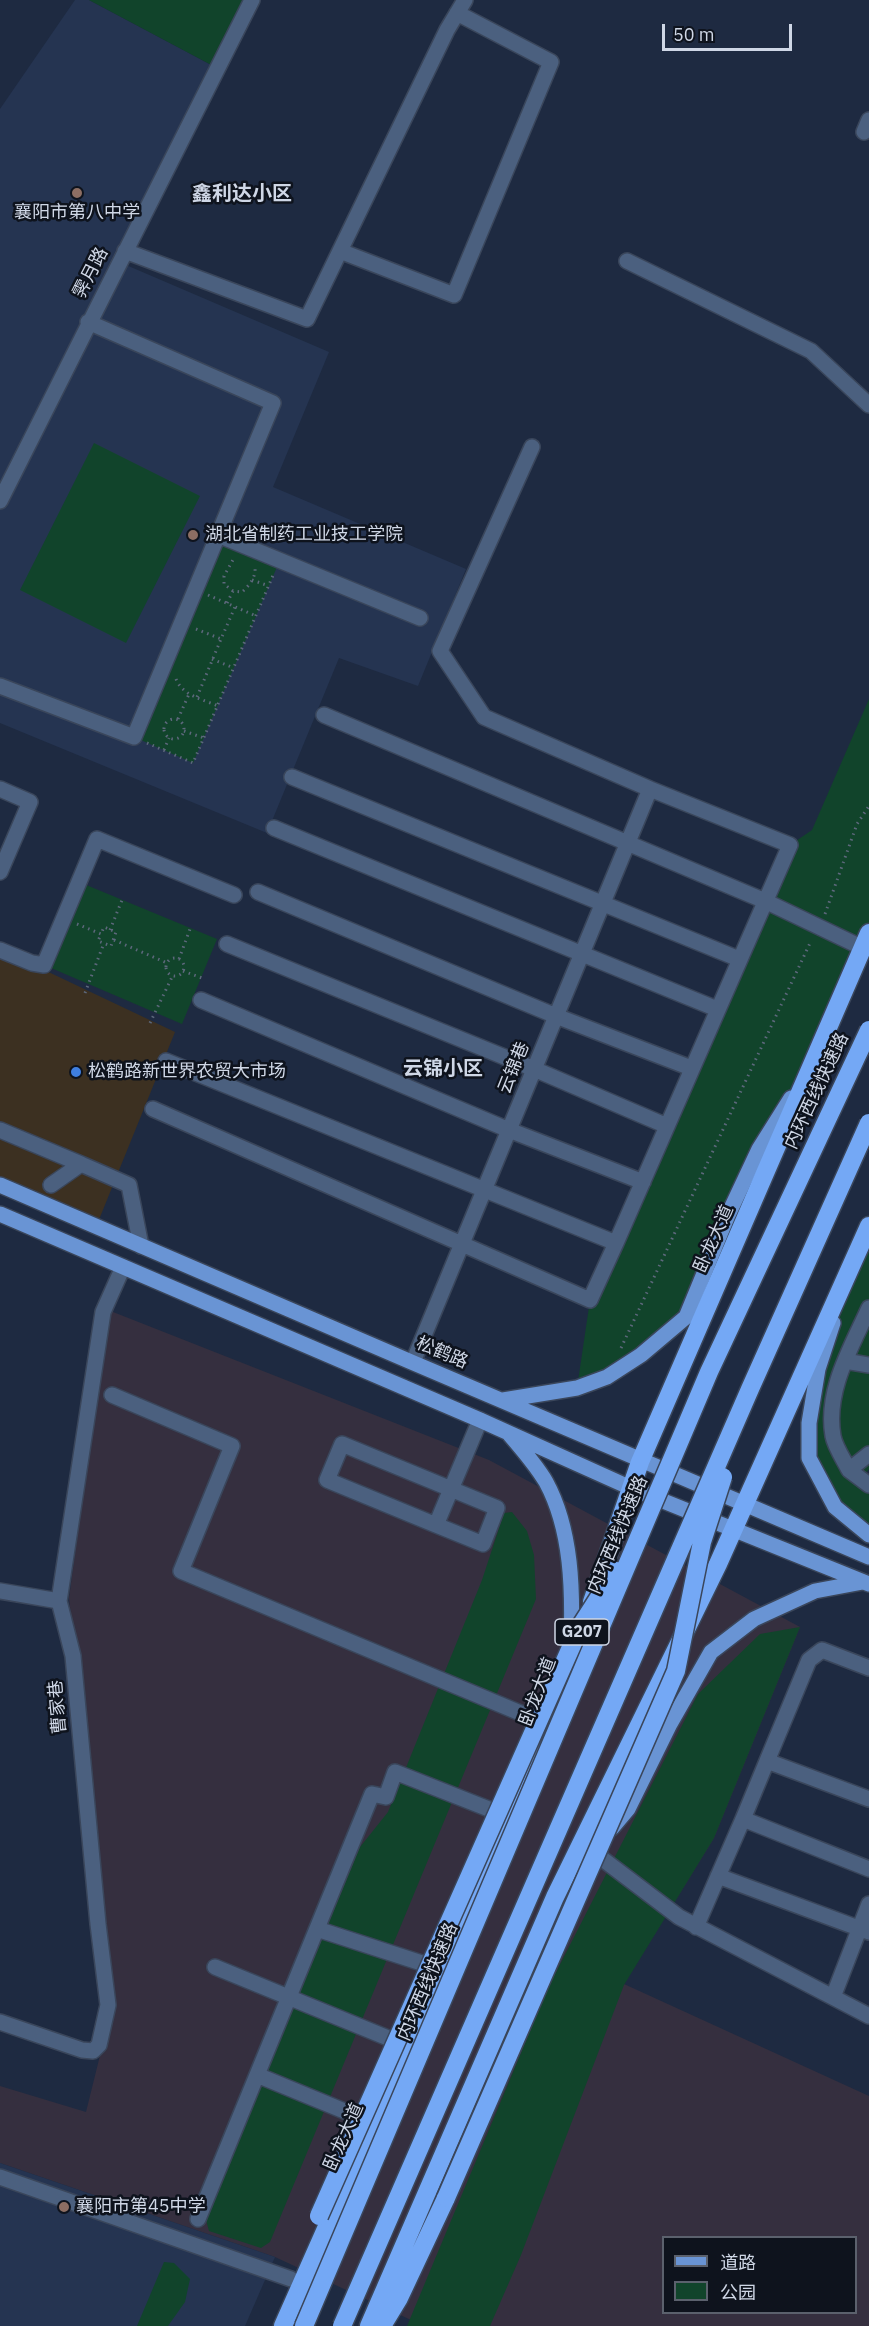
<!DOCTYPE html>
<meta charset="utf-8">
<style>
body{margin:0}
#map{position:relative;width:869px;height:2326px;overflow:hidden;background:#1e2a41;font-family:"IBM Plex Sans","Noto Sans SC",sans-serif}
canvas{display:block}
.legend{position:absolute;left:662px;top:2236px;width:195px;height:78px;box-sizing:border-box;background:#0e131d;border:2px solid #5b616d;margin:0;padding:8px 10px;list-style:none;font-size:18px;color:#cfd7e6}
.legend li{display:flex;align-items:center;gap:12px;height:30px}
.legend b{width:30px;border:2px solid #5b616d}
.scale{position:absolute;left:662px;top:24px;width:130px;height:27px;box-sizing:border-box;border:3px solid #cfd7e6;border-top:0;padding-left:8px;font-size:18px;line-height:21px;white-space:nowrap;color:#cfd7e6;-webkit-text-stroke:4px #0e131d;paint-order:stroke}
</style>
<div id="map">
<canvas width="869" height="2326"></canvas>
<ul class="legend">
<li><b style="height:8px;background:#6994d4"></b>道路</li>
<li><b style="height:16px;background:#11442b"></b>公园</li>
</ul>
<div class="scale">50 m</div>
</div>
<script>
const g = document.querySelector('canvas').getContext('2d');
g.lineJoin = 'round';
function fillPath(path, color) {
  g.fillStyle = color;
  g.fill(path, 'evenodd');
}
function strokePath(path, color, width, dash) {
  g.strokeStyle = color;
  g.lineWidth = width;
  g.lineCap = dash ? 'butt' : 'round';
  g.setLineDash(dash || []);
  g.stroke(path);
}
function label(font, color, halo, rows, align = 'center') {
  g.font = font + ' "IBM Plex Sans","Noto Sans SC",sans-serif';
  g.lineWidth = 5;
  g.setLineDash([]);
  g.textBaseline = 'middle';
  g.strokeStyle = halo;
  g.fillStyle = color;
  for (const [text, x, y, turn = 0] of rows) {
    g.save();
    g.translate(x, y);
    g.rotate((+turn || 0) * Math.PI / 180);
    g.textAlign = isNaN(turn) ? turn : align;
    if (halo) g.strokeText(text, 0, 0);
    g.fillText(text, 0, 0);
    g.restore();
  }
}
const commercial = new Path2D(`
 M0,949L175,1032L96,1227L0,1182Z`);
const industrial = new Path2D(`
 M108,1310L489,1460L800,1627L714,1838L624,1984L869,2096V2326H424L275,2257L0,2163V2086L86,2112L112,2007L69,1598ZM664,2238H856V2312H664Z`);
const built = new Path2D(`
 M75,0H89L217,68L119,262L329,352L273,487L466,569L418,686L339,658L267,833L0,723V109Z
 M0,2163L275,2257L245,2326H0Z`);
const green = new Path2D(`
 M89,0H252L217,68Z
 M94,443L200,496L126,643L20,590Z
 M218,535L280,560L193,763L134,737Z
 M869,699V933L812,1065L759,1149L686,1317L641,1355L577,1388L590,1300L790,845L812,830Z
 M79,882L217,939L182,1024L44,965Z
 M869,1226V1469L862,1479L869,1485V1535L835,1507L809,1458L818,1369Z
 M512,1512L527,1531L534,1555L536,1599L270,2242L261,2248L209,2231L206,2220L360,1847L388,1812L482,1580L504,1513Z
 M800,1627L714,1838L624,1985L521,2255L490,2326H407L549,1986L698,1694L760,1634Z
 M164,2262L174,2263L190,2279L185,2302L168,2326H137Z`);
const path = new Path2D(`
 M252,580L269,586
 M233,591L224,584V576L234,558
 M208,595L256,616
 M227,603L233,591L242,592C249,586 256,577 255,568
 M196,629L221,639L235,607
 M212,659L234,668
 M176,679C183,696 202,699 218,706
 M197,697L221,639
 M164 729a10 10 0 1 1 20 0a10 10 0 1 1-20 0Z
 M178,719L189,694
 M184,731L204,738
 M147,743L193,763L274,573
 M164,750L169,738
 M825,914L857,824L869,806
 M77,924L101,934L98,941L111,946L116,932L104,927L101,934
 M110,930L122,900
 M114,940L167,963
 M166 967a9 9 0 1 1 18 0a9 9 0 1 1-18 0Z
 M179,959L190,929
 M183,971L202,978
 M85,993L104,943
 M150,1023L173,975
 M621,1348L811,941`);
const minor = new Path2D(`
 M864,132L869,120
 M125,251L307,319L447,30L465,0
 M340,251L454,295L551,62L457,13
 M627,261L811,351L869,405
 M0,501L252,0
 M218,535L420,618
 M0,686L134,737L273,403L88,322
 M324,715L765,901L863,948
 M292,777L739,959
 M0,789L30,802L0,872
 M274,828L717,1009
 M258,892L556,1016L691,1068
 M227,944L534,1069L667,1126
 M0,950L32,963L44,965L97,839L234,895
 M201,1000L509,1130L643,1182
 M166,1061L616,1243L790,845L650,789L484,717L440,651L532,447
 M153,1109L590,1300L616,1243
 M0,1130L81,1164L51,1185
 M81,1164L129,1185L141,1246
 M845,1361L869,1365
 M413,1362L650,789
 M112,1395L232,1446L181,1571L549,1725
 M869,1454L849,1470L869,1485
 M849,1470C844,1460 835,1447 833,1436C825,1391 851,1348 869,1308
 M436,1525L483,1544L497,1508L342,1444L327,1480L436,1525L480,1420
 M0,1591L59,1601
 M869,1668L822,1650L809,1660L767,1761L869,1799
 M767,1761L743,1819L869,1869
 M592,1851L679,1917L869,2016
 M718,1876L869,1932
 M696,1927L743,1819
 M317,1929L440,1969
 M215,1967L405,2045
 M833,1997L869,1904
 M0,2022L82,2050L93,2051L99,2045L108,2005L98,1924L73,1656L59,1601L103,1312L123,1267
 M257,2075L371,2122
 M0,2177L291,2279
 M198,2219L372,1794L386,1797L395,1772L509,1817`);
const major = new Path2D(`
 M0,1185C290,1309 578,1435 869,1557
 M0,1214L480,1420L631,1488L869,1584
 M833,1323L818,1369L809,1423V1458L835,1507L869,1535
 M503,1400L577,1388L607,1377L641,1355L686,1317L728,1215L759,1149L791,1098
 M510,1435C523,1450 536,1465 546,1482C572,1530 573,1591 571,1644
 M612,1828L628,1809L670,1724L711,1652L754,1619L815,1591L863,1582`);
const highway = new Path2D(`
 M592,1602L640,1462L869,933
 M283,2326L556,1709L572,1662
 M369,2326L555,1897L718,1564L869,1226
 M382,2326L399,2298L446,2198`);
const highwayBridge = new Path2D(`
 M446,2198L676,1671L702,1542L723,1477
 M319,2216L580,1627L616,1571
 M304,2326L709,1372L869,1030
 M342,2326L750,1389L869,1123`);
const markers = [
 [77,193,6,"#8d6e63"],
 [193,535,6,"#8d6e63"],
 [76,1072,6,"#3f7fe0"],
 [64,2207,6,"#8d6e63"]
];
const shields = [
 [582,1632,54]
];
const shieldNames = [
 ["G207",582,1632]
];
const poiNames = [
 ["襄阳市第八中学",77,213,"center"],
 ["湖北省制药工业技工学院",205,535],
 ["松鹤路新世界农贸大市场",88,1072],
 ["襄阳市第45中学",76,2207]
];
const streetNames = [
 ["霁月路",91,273,-63],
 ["云锦巷",514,1068,-68],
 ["内环西线快速路",817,1091,-65],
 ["卧龙大道",714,1239,-66],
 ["松鹤路",442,1353,23],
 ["内环西线快速路",618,1535,-67],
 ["卧龙大道",538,1692,-69],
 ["曹家巷",58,1707,-95],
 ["内环西线快速路",428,1982,-67],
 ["卧龙大道",344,2137,-66]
];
const neighbourhoodNames = [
 ["鑫利达小区",242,194],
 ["云锦小区",443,1069]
];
fillPath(commercial, '#3c3021');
fillPath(industrial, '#352f3f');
fillPath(built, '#253451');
fillPath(green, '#11442b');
strokePath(minor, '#3a465b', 18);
strokePath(major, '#3a465b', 18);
strokePath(highway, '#3a465b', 21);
strokePath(path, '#5d687c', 3, [1.5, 4.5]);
strokePath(minor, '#4b607f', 15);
strokePath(major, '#6994d4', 15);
strokePath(highway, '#74a8f5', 18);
strokePath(highwayBridge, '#3a465b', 21, []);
strokePath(highwayBridge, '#74a8f5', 18);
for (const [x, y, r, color] of markers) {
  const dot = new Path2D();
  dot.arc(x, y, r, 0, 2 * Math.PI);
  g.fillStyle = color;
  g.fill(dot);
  strokePath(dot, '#0e131d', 2);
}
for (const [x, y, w] of shields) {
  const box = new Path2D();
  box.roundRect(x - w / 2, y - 13, w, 26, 4.5);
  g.fillStyle = '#0e131d';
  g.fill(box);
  strokePath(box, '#cfd7e6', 1.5);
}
label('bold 16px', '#cfd7e6', null, shieldNames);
label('18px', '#cfd7e6', '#0e131d', poiNames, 'left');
label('18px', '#cfd7e6', '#0e131d', streetNames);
label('bold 20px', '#cfd7e6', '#0e131d', neighbourhoodNames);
</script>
